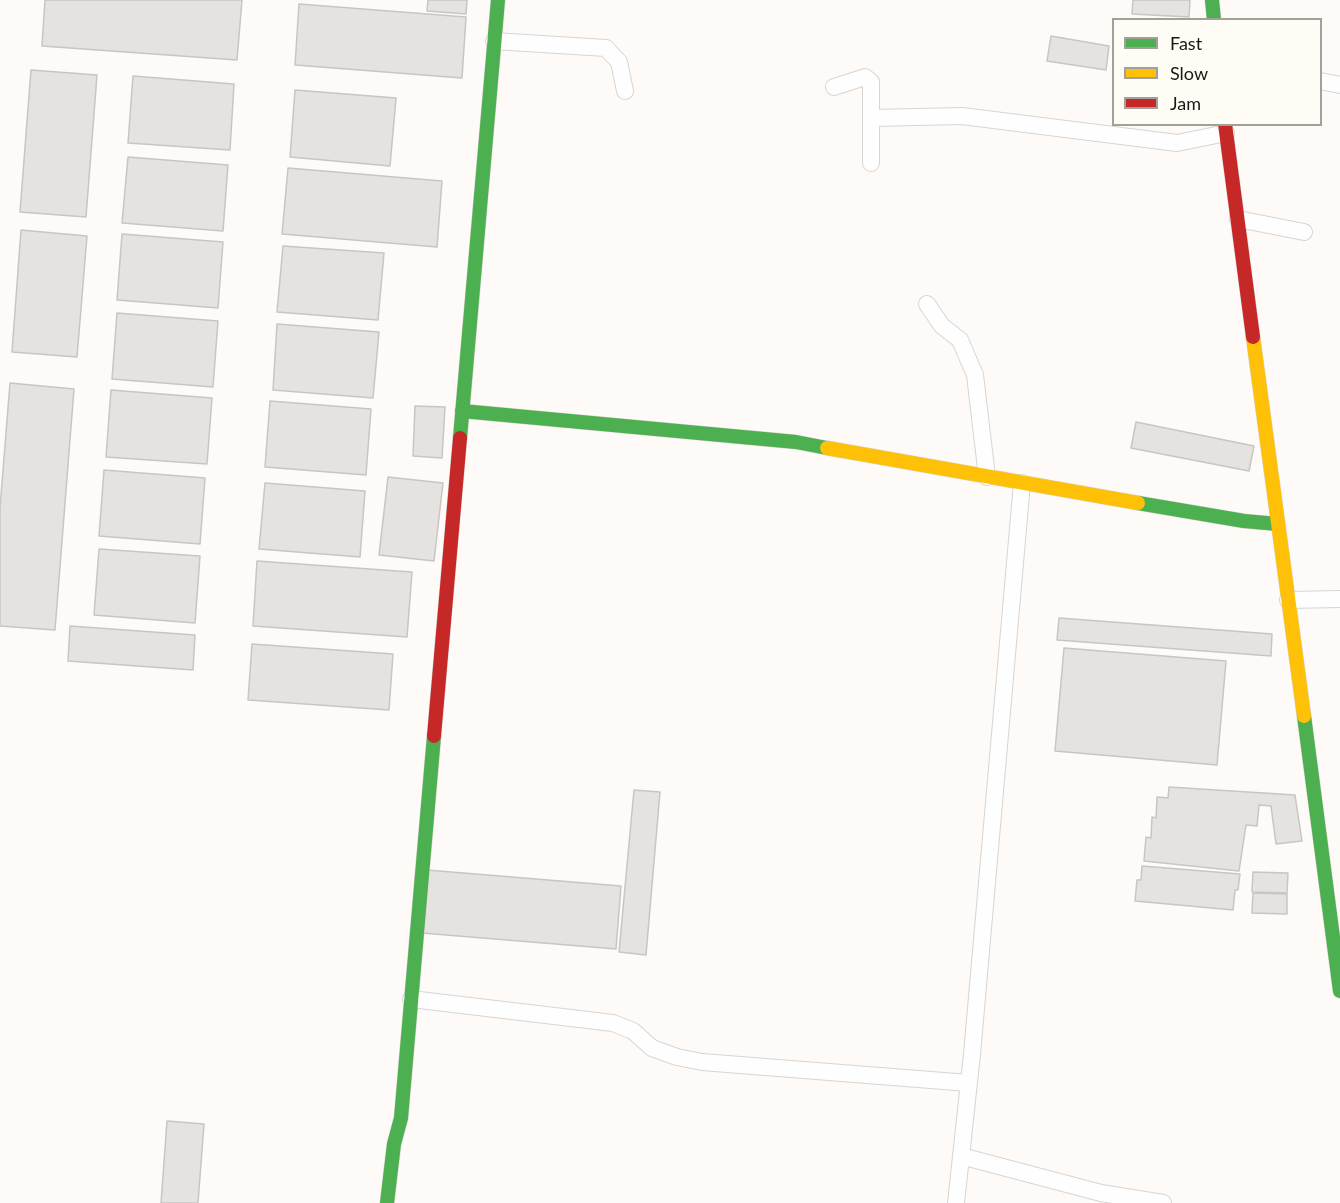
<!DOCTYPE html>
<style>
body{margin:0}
#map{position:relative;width:1340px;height:1203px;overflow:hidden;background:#fdfaf7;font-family:Lato,sans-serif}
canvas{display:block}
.legend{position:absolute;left:1112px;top:18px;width:210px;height:108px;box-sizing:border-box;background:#fffbf5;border:2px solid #a3a09c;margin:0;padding:8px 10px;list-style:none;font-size:18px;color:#191816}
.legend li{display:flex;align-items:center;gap:12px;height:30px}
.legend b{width:30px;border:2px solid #a3a09c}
</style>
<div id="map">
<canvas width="1340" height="1203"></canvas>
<ul class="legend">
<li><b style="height:8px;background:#4caf50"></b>Fast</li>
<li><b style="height:8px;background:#ffc107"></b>Slow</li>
<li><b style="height:8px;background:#c62828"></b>Jam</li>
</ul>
</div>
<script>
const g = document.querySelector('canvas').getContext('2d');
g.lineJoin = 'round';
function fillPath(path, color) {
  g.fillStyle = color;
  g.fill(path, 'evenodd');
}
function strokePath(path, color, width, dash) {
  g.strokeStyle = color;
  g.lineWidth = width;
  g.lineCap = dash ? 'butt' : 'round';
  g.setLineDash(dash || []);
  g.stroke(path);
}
const building = new Path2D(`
 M45,0H242L237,60L42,46Z
 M428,0H467L466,14L427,11Z
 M1133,0H1190L1189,17L1132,14Z
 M299,4L466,17L462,78L295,65Z
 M1051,36L1109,46L1106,70L1047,61Z
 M31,70L97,75L86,217L20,212Z
 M133,76L234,84L230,150L128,143Z
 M295,90L396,98L390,166L290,157Z
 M128,157L228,165L223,231L122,223Z
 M288,168L442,181L437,247L282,234Z
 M21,230L87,236L77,357L12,352Z
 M122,234L223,242L218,308L117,300Z
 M283,246L384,253L378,320L277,312Z
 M117,313L218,321L213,387L112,379Z
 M277,324L379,332L373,398L273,390Z
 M10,383L74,389L55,630L0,626V508Z
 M111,390L212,398L207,464L106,457Z
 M270,401L371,409L366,475L265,467Z
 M415,406L445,407L442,458L413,456Z
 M1136,422L1254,446L1249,471L1131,448Z
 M104,470L205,478L200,544L99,536Z
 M388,477L443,483L434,561L379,555Z
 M265,483L365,491L360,557L259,549Z
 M99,549L200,556L195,623L94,615Z
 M257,561L412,572L407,637L253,626Z
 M1059,618L1272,634L1271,656L1057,640Z
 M70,626L195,635L193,670L68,661Z
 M252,644L393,654L389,710L248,700Z
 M1064,648L1226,661L1217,765L1055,751Z
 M1169,787L1295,795L1302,841L1276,844L1271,806L1259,805L1257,826L1246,825L1239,871L1144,861L1146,837L1151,838L1152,817L1156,818L1157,797L1168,798Z
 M634,790L660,792L646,955L619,952Z
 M1142,866L1240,874L1238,890H1235L1233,910L1135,901L1137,880H1141Z
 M427,870L621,886L616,949L422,933Z
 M1253,872L1288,873L1287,893L1252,892Z
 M1253,893L1287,894V914L1252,913Z
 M167,1121L204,1124L198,1203H161Z`);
const street = new Path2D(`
 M494,41L606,48L619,62L625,91
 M1320,81L1340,85
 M834,87L865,77L871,82V163
 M871,118L962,116L1177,143L1226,133
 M1238,219L1304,232
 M927,304L942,326L960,340L975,375L987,477
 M1288,600L1340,599
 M411,999L613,1023L633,1031L652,1048L677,1057L702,1062L969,1083
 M961,1156L1101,1193L1163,1203
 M956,1203L972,1054L1022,483`);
const fast = new Path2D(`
 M1212,0L1214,20
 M462,411L796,442L827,448
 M460,438L498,0
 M1138,503L1244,521L1278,524
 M1304,716L1340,991
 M387,1203L394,1144L401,1118L434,736`);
const slow = new Path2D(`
 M1253,337L1304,716
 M827,448L1138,503`);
const jam = new Path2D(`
 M1225,124L1253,337
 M434,736L460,438`);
fillPath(building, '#e5e2e0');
strokePath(building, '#c8c5c3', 1.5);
strokePath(street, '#d7d5d2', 18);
strokePath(fast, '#d7d5d2', 15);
strokePath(slow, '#d7d5d2', 15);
strokePath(jam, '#d7d5d2', 15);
strokePath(street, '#fffefe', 16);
strokePath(fast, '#4caf50', 14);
strokePath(slow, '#ffc107', 14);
strokePath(jam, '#c62828', 14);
</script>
